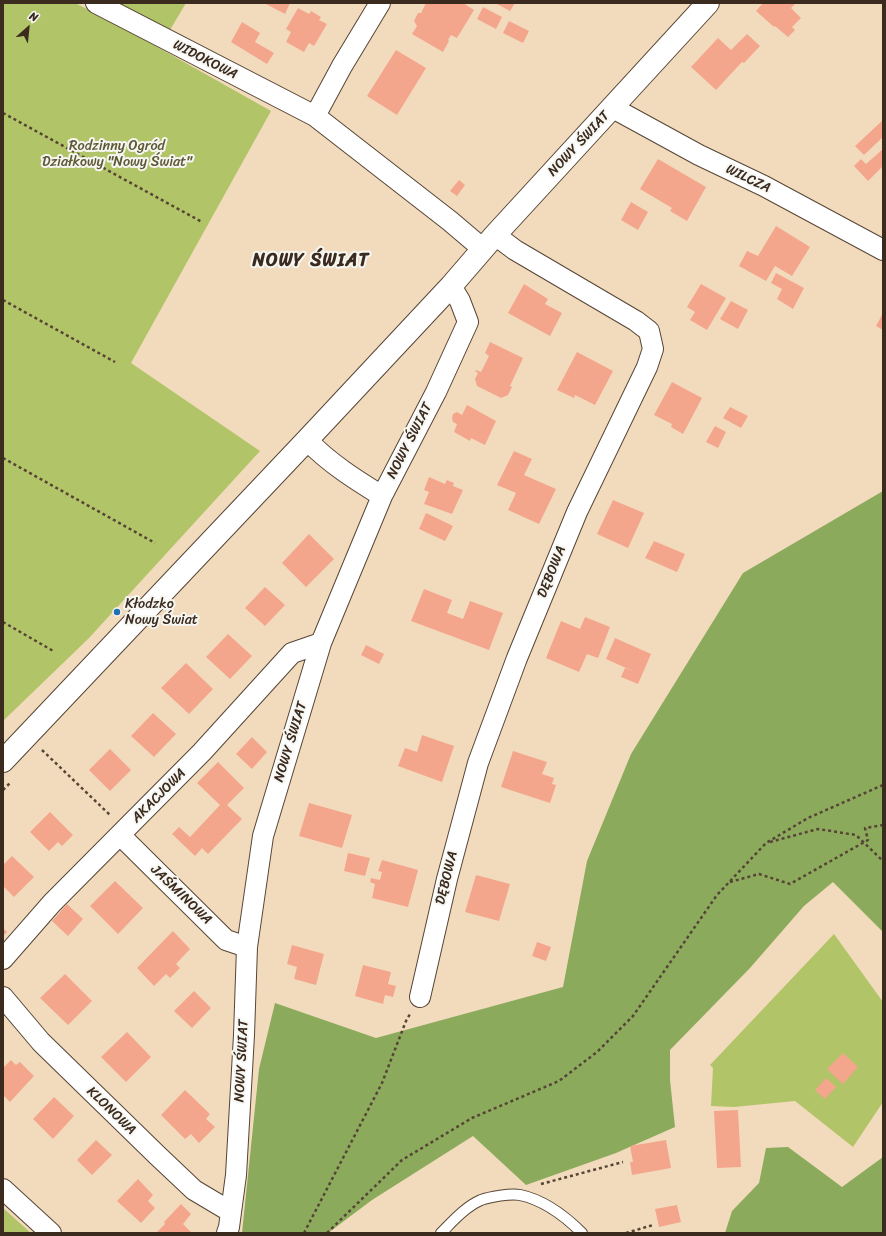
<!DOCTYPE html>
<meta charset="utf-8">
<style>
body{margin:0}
#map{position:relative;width:886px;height:1236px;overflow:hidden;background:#f2dbbc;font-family:Sriracha,sans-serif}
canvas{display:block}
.frame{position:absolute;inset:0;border:4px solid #3b2a1e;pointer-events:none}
.north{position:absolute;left:8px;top:8px;width:40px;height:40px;-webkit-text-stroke:3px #f6f6f2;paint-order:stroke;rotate:27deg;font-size:11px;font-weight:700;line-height:16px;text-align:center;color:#3b2a1e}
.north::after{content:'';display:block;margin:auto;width:14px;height:18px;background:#3b2a1e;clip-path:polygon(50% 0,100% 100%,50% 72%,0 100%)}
</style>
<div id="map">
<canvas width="886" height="1236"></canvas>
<div class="frame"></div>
<div class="north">N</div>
</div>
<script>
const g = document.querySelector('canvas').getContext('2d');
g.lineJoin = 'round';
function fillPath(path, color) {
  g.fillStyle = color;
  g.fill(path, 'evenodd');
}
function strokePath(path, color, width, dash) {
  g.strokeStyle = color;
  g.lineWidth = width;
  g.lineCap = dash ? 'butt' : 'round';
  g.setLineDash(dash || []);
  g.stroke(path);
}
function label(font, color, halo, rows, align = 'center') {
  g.font = font + ' Sriracha,sans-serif';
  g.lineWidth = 4;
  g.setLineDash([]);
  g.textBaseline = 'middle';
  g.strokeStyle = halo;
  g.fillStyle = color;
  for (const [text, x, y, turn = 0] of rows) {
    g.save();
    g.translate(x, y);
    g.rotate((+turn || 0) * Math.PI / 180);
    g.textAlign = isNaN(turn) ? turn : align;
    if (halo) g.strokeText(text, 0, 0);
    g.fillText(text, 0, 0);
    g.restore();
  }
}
const green = new Path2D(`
 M3,3H75L113,22L271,111L131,363L260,451L89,638L3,721Z
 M109,3H186L167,35Z
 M834,934L883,1002V1102L853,1147L795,1101L734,1107L711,1106L713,1068L710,1065Z
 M3,1208L31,1233H3Z`);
const forest = new Path2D(`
 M883,491V932L833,882L804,906L750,968L670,1050V1080L675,1127L616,1153L526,1185L473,1136L372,1200L328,1233H242L259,1069L275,1003L376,1038L563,987L587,861L631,754L743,573Z
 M788,1147L842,1187L883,1157V1233H725L732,1211L759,1183L766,1148Z`);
const building = new Path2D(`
 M264,3H290L285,14Z
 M426,3H463L474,10L457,38L451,35L448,40L449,41L443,52L412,34L417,26L414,21L418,13H421Z
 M495,3H515L510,11Z
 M763,3H796L791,8L801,18L792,27L795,30L788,37L775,26L774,27L756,11Z
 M483,7L502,17L496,29L477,19Z
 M298,8L309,14L311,11L321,17L319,20L327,24L314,46L309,43L304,52L286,42L291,32L286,29Z
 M509,21L529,31L523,43L503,33Z
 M242,22L260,33L255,42L274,53L267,64L231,42Z
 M747,34L760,46L744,63L742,62L716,90L691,67L718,38L731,50Z
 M396,50L426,68L397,115L367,96Z
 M883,120V137L864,155L855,146Z
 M883,149V166L868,181L854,166L861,159L866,164Z
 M658,159L706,187L687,221L670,211L672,208L640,189Z
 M459,180L465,185L457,196L450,191Z
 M631,202L648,212L638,230L621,220Z
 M776,226L810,247L792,276L775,266L766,281L739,266L747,251L758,256Z
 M776,273L804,288L793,309L777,299L782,289L771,283Z
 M524,284L548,299L545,304L562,313L550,336L508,313Z
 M701,284L726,298L707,330L690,320L695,312L687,307Z
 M731,301L748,310L738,329L720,319Z
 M883,313V330L876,326Z
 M490,342L523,358L510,386L512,387L508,395L501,398L477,386L475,379L478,373L475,371L476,370L481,372L489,356L485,353Z
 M577,352L613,371L595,405L575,395L574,398L557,390Z
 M672,382L702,398L683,434L671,427L672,424L654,415Z
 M467,405L496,421L485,445L471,438L470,441L454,432L457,424L453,422L452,418L453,414L457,412L462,415Z
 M730,407L748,416L741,428L723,418Z
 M715,426L726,432L718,448L706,442Z
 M514,451L532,459L524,475L556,489L539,524L508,510L516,493L497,485Z
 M429,477L445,484L447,480L454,483L453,486L463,490L452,514L424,504L429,492L424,490Z
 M613,500L644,513L628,548L597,534Z
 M426,513L453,526L445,541L419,529Z
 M309,534L334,559L306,587L282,563Z
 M654,541L685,554L677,572L645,558Z
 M265,587L285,605L265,626L245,608Z
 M424,589L452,600L447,613L463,619L470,601L503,613L489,650L411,621Z
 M585,617L610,627L598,658L587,654L579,672L546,658L561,621L580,629Z
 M228,634L252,656L230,679L206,657Z
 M615,638L651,654L638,684L621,677L625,668L635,672L606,659Z
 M366,645L384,654L379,664L361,655Z
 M186,663L213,689L189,714L161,688Z
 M153,713L176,734L154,757L131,736Z
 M422,735L454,746L442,782L398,766L405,748L417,752Z
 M252,737L267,752L252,769L236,754Z
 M110,749L131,770L110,791L89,770Z
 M513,751L547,762L542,774L554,778L552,784L556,785L550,803L501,787Z
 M218,762L244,788L227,805L242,819L208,854L202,848L195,856L172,834L179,827L190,837L220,805L197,783Z
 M309,803L352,815L342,848L299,836Z
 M50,812L73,835L62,846L58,842L49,851L30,832Z
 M348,853L370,858L365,876L344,871Z
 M12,856L34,877L14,897L3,886V865Z
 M382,860L418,870L408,907L372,898L375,884L370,882L371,878L380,880L382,872L378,871Z
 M476,875L510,884L499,921L465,912Z
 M115,881L143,908L118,934L90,906Z
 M67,904L83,919L68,936L52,921Z
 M3,928L7,932L3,936Z
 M173,931L190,949L176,964L180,968L170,978L166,974L154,986L137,968Z
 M537,942L551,947L546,961L532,956Z
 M292,945L324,954L316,985L294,979L297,967L287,964Z
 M363,965L391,972L388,984L396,986L393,997L385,995L383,1004L355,996Z
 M65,974L92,1001L68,1025L40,998Z
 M194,991L211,1008L192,1028L174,1011Z
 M127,1032L151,1057L126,1082L101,1057Z
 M843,1053L858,1067L843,1084L827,1069Z
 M11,1060L16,1065L20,1062L34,1076L10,1102L3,1095V1068Z
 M826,1078L836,1087L825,1099L815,1090Z
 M185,1090L210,1114L206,1119L215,1127L199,1143L191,1134L185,1139L161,1115Z
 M54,1097L74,1116L53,1139L33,1119Z
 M738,1110L741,1167L717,1168L714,1111Z
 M96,1140L112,1155L92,1175L77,1160Z
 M666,1140L671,1168L632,1175L630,1162H633L630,1146Z
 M138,1179L153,1195L148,1201L155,1208L141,1223L117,1201Z
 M181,1204L191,1214L183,1224L192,1233H156L165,1224L164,1222Z
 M677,1205L681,1222L659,1227L655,1209Z`);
const path = new Path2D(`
 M3,113L202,222
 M3,300L115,362
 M3,458L155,543
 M3,622L55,652
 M42,750L110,815
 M3,790L11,782
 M770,842L818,829L856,835L883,861
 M730,882L759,874L790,884L868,840L865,828L883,825
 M541,1184L623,1162
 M304,1233L382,1083L406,1021L410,1014
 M327,1233L402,1160L472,1118L559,1081L597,1052L633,1016L717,895L766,843L808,818L883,785
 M626,1233L653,1225`);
const lane = new Path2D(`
 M441,1233C453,1221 465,1207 481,1200C489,1197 511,1193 520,1195C544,1200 565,1216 582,1233`);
const street = new Path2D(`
 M96,3L315,116L450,221L483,249
 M613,108L699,155L764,186L883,250
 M315,116L342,66L380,3
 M307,440C329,463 356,480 382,496
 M120,835L226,940L247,947
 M3,959L52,903L202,752L292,653L321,643
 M3,997L41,1042L158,1156L194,1190L231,1212
 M420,997L447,879L478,763L517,658L577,512L647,367L653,349L649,331L636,321L515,250L495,235
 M3,1189L51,1233
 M227,1233L229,1227L236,1175L244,1035L247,947L263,836L321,643L382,496L436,392L468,322L460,301L451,286`);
const secondary = new Path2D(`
 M3,761L307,440L451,286L495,235L708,3`);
const markers = [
 [117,612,4,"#1f6fb2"]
];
const streetNames = [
 ["WIDOKOWA",205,60,27],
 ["NOWY ŚWIAT",579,144,-47],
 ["WILCZA",748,179,26],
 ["NOWY ŚWIAT",410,441,-63],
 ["DĘBOWA",552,572,-68],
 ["NOWY ŚWIAT",291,742,-73],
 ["AKACJOWA",159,796,-45],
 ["DĘBOWA",447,878,-76],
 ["JAŚMINOWA",181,895,44],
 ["NOWY ŚWIAT",242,1061,-87],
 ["KLONOWA",111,1111,44]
];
const parkNames = [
 ["Rodzinny Ogród",117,146],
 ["Działkowy \"Nowy Świat\"",117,162]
];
const poiNames = [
 ["Kłodzko",125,604],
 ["Nowy Świat",125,620]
];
const districtNames = [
 ["NOWY ŚWIAT",311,261]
];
fillPath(green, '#b1c467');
fillPath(forest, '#8caa5c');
fillPath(building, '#f4a68d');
strokePath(lane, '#564536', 12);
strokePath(street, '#564536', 22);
strokePath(secondary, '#564536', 24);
strokePath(path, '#564536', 2.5, [3, 3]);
strokePath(lane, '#fff', 10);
strokePath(street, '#fff', 20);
strokePath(secondary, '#fff', 22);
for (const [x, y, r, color] of markers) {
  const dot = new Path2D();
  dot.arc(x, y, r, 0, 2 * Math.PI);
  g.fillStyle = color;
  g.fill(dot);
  strokePath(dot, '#f6f6f2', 1.5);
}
label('14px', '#3b2a1e', '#f6f6f2', streetNames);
label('14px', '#5e5834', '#f6f6f2', parkNames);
label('14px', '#3b2a1e', '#f6f6f2', poiNames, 'left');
g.letterSpacing = '1px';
label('bold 18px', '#3b2a1e', '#f6f6f2', districtNames);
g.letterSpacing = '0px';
</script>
